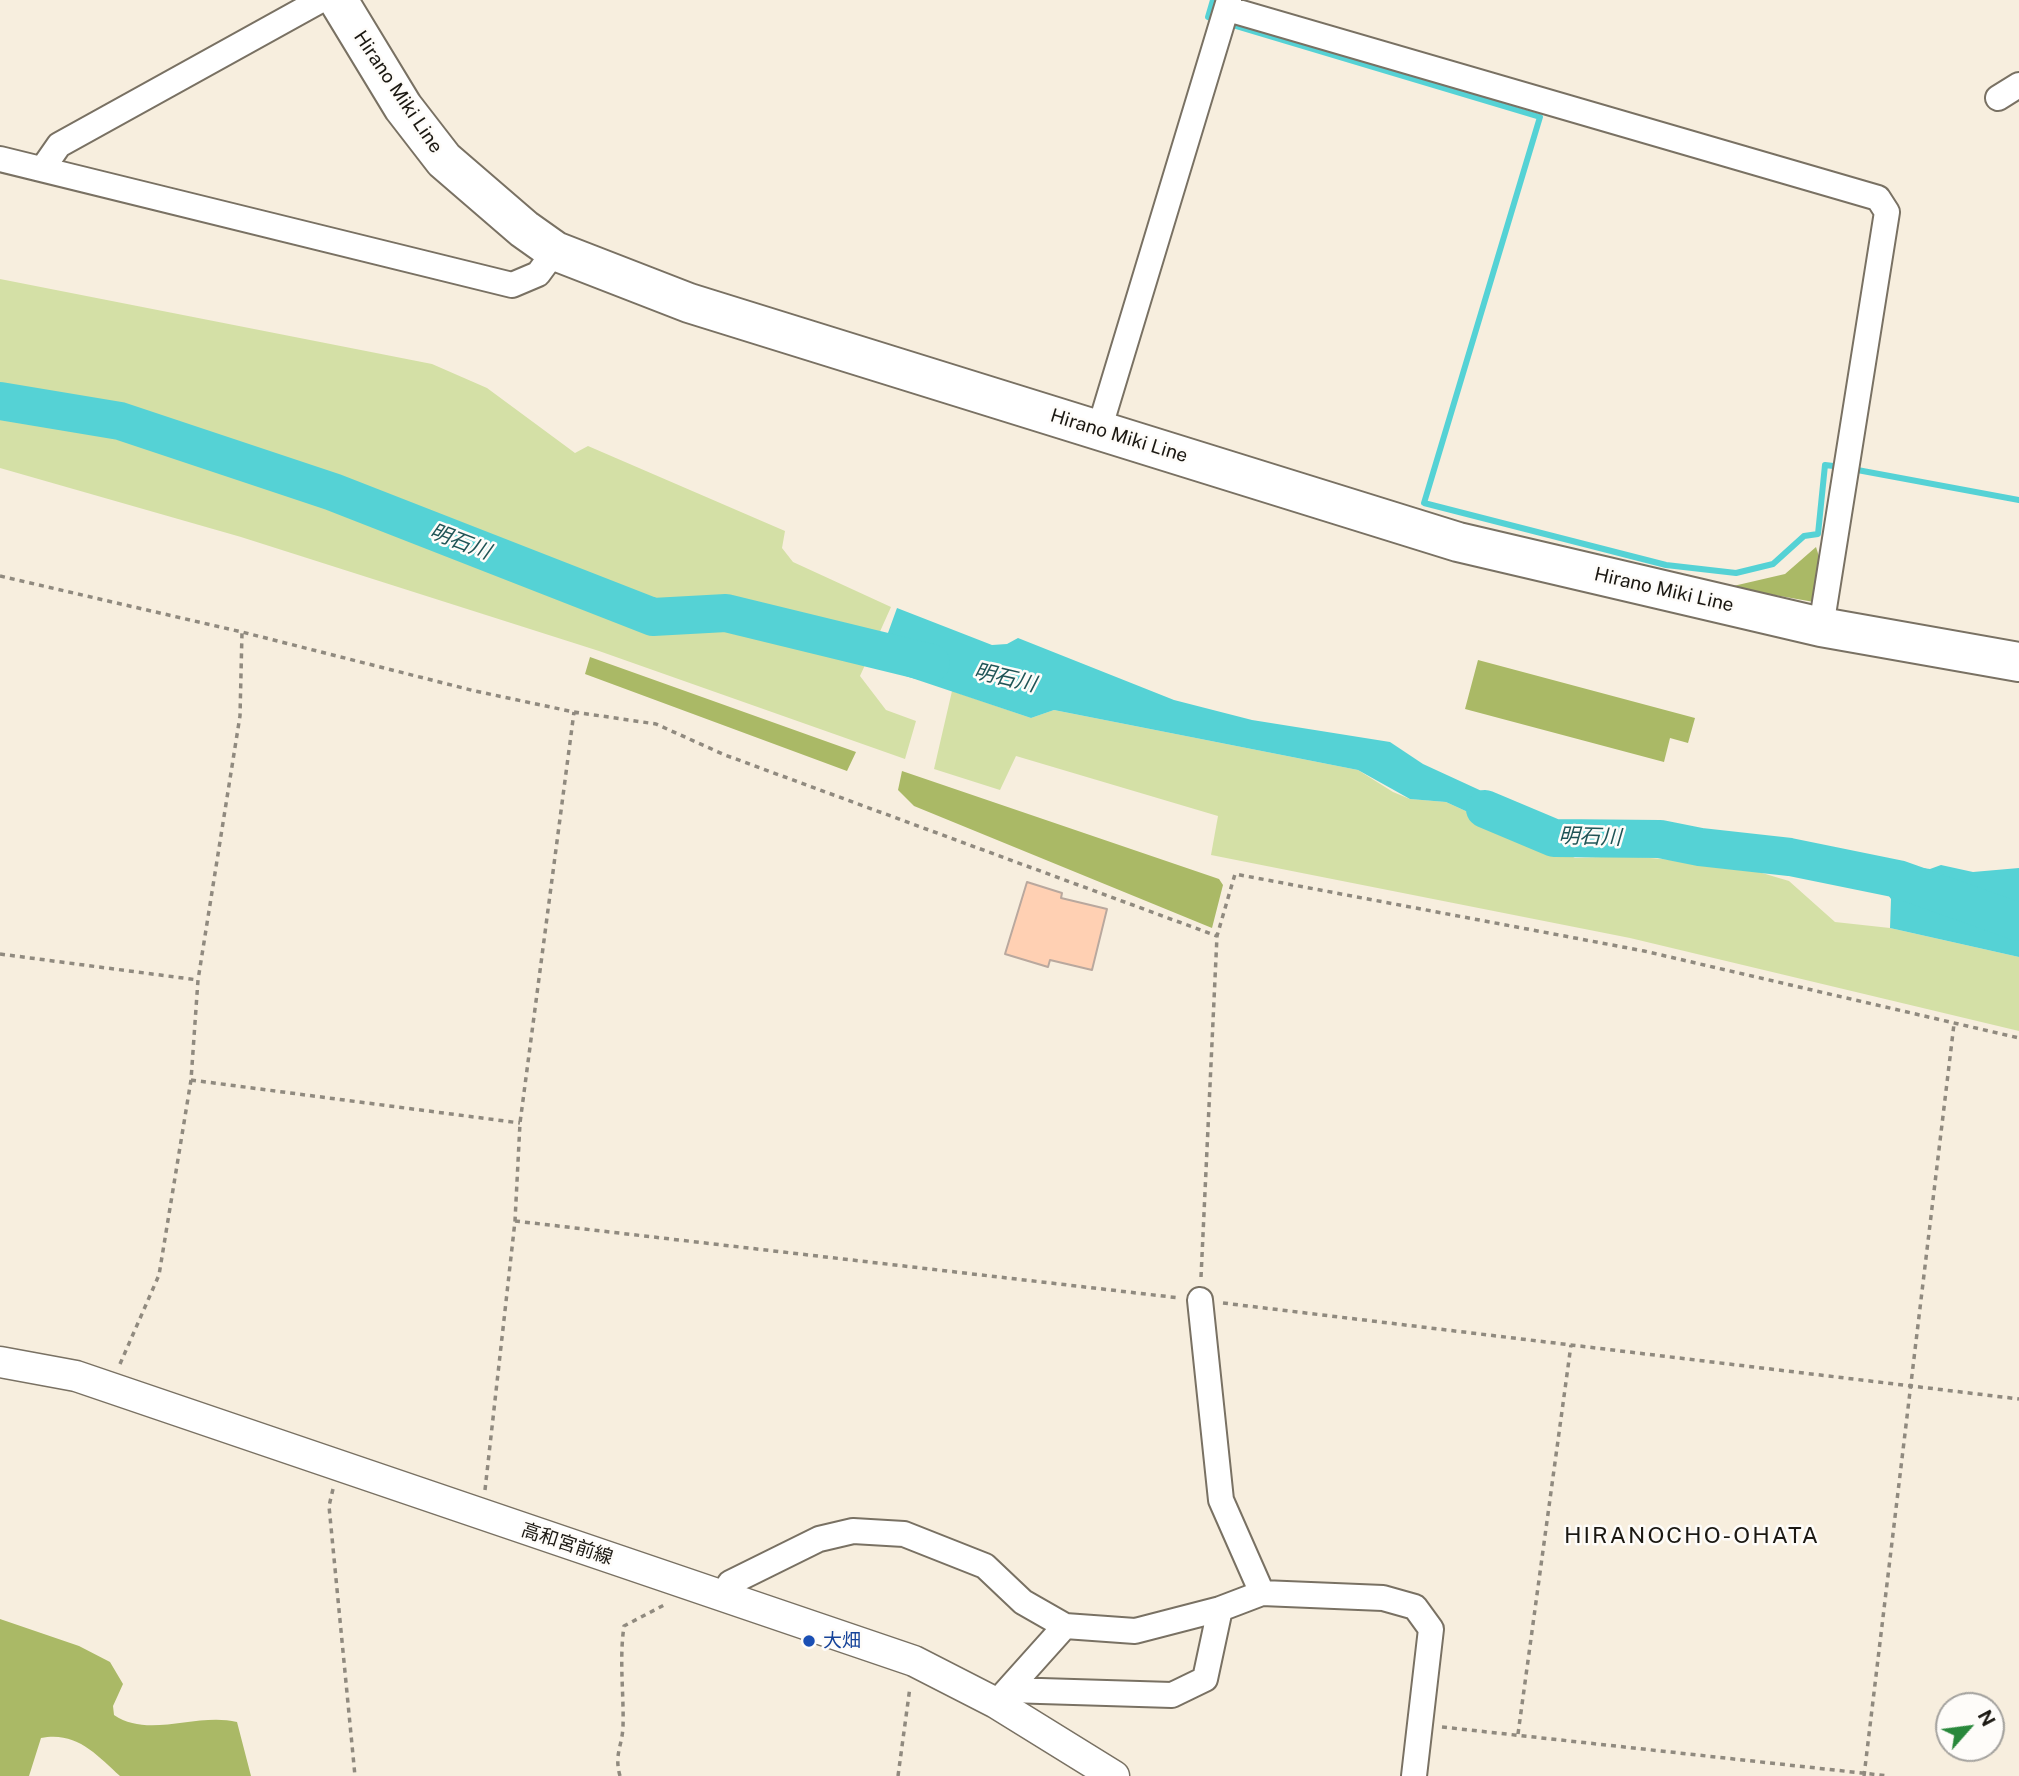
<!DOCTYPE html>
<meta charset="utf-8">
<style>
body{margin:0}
#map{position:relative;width:2019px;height:1776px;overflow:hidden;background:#f7eede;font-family:"Public Sans",sans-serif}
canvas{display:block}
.north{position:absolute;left:1935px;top:1692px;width:70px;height:70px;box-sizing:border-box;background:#fefcf9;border:2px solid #a3a19d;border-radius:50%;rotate:62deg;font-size:19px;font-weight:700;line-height:28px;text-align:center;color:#1b1812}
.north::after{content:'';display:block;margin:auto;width:24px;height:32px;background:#29883b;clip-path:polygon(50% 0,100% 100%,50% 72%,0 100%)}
</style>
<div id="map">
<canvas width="2019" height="1776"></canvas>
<div class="north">N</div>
</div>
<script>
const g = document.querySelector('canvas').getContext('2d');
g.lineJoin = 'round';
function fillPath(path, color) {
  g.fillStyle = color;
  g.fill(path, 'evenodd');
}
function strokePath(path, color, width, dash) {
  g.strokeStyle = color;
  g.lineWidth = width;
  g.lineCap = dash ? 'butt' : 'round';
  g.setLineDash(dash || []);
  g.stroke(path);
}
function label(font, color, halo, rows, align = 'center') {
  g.font = font + ' "Public Sans","Noto Sans JP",sans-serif';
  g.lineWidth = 5;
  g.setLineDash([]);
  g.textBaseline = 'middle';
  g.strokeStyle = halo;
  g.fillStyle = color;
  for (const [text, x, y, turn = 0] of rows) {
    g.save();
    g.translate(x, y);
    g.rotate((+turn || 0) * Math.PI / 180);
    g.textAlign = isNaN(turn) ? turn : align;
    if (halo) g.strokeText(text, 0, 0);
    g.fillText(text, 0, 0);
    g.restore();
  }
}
const green = new Path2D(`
 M0,279L432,364L487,388L575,453L588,446L785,531L782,548L793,562L891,607L860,676L886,710L916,721L905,759L599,651L241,537L0,468Z
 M952,691L1031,718L1054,710L1358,770L1393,792L1410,799L1446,802L1494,824L1531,834L1575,858L1626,856L1735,865L1789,881L1835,922L1890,928L2019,957V1031L1630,938L1211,855L1218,816L1016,756L1000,790L934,769Z`);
const forest = new Path2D(`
 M1816,547L1821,563L1814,602L1729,587L1785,574Z
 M590,657L856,752L847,771L585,674Z
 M1478,660L1695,718L1688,743L1670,738L1664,762L1465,709Z
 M902,771L1219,879L1223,885L1212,928L914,806L898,790Z
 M0,1619L79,1646L110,1662L123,1684L113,1706L114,1715C149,1739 197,1712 237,1722L251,1776H120C96,1754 76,1731 41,1738L29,1776H0Z`);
const water = new Path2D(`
 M897,608L992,645L1007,644L1018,638L1174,700L1252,720L1390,742L1423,764L1536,816L1531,834L1494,824L1446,802L1410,799L1358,770L1054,710L1031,718L876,666Z
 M1882,862L1930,869L1941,865L1973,872L2019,868V957L1890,928L1891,899L1879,882L1877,866Z`);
const stream = new Path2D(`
 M1213,0L1208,17L1219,20
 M1229,24L1540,117L1424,503L1666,565L1736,573L1773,564L1804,536L1818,534L1825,465L1842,467
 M1852,469L2019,500`);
const river = new Path2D(`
 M0,401L120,421L333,492L653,617L726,613L931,663
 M1485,809L1554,838L1660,839L1700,847L1790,857L1898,879L2019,922`);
const building = new Path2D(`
 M1027,882L1062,893L1061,898L1107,909L1092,970L1050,960L1048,967L1005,954Z`);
const path = new Path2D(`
 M0,576L242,632L475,691L574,712L656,724L725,755L1217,936
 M0,954L198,980
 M191,1080L520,1123
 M515,1221L1180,1298
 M1201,1277L1217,936L1235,874L1644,951L2019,1038
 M1223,1303L2019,1399
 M120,1364L159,1275L191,1080L198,980L240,716L242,632
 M333,1489L329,1506L355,1776
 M485,1490L515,1221L520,1123L574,712
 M1442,1727L1889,1776
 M1518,1734L1571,1345
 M620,1776C614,1754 622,1747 623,1727C624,1693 619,1661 624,1626L666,1604
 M898,1776L910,1687
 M1864,1776L1954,1024`);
const minor = new Path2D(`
 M1228,9L1878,198L1887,212L1821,627
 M1998,98L2019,85
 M0,159L512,285L538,274L555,251
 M43,168L59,145L321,0
 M1099,430L1229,0
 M1200,1300L1221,1500L1262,1593L1383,1598L1415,1607L1431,1629L1414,1776
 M723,1595L730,1583L819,1539L853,1531L904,1534L985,1566L1023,1602L1065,1626
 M1008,1690L1172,1695L1205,1679L1220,1609
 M996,1703L1065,1626L1135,1631L1220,1609L1262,1593`);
const tertiary = new Path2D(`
 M0,1362L76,1376L914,1661L996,1703L1114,1776`);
const primary = new Path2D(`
 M338,0L403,107L444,160L524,229L555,251L689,303L1458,542L1821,627L2019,662`);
const markers = [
 [809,1641,7,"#1a4fb4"]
];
const streetNames = [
 ["Hirano Miki Line",398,92,56],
 ["Hirano Miki Line",1119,436,17],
 ["Hirano Miki Line",1664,590,13],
 ["高和宮前線",567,1544,18]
];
const transitNames = [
 ["大畑",823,1641]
];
const waterNames = [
 ["明石川",460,542,21],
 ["明石川",1005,678,13],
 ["明石川",1590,837,2]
];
const quarterNames = [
 ["HIRANOCHO-OHATA",1692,1536]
];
fillPath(green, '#d4e0a6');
fillPath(forest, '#aab966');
fillPath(water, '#55d2d5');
strokePath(stream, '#55d2d5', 6);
strokePath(river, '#55d2d5', 38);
fillPath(building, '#ffd0b3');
strokePath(building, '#b9a89e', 2);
strokePath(minor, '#797163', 28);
strokePath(tertiary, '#797163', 33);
strokePath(primary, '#797163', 42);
strokePath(path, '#908a7f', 3.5, [5, 5]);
strokePath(minor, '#fff', 24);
strokePath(tertiary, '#fff', 30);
strokePath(primary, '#fff', 38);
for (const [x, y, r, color] of markers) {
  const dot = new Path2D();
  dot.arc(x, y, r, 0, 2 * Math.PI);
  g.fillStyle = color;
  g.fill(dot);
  strokePath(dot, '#fefcf9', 2.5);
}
label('19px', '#1b1812', '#fefcf9', streetNames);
label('19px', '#164399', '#fefcf9', transitNames, 'left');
label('italic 21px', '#1f5456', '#fefcf9', waterNames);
g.letterSpacing = '2px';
label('23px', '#1b1812', '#fefcf9', quarterNames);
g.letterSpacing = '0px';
</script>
